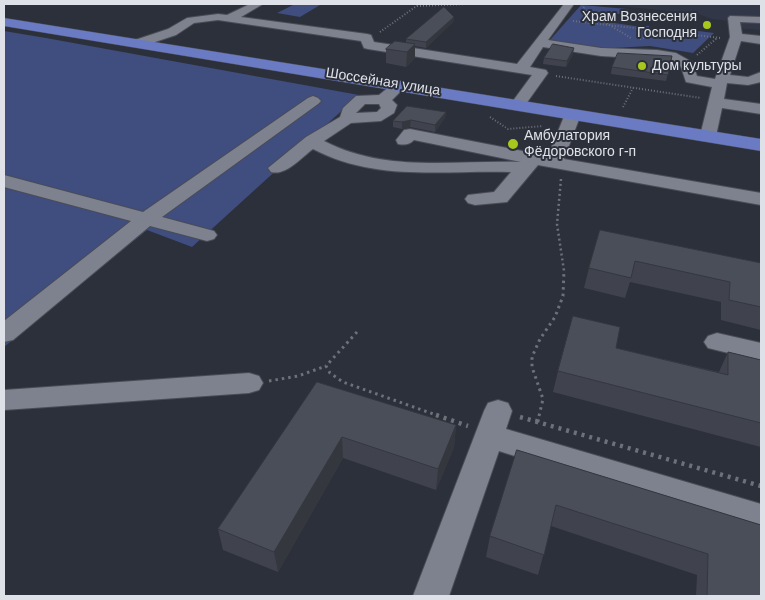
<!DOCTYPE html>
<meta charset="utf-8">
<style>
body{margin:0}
#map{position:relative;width:765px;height:600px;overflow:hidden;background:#2c303a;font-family:Arial,sans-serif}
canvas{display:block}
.frame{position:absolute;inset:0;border:5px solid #dfe1e8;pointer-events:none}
</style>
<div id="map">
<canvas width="765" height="600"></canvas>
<div class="frame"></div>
</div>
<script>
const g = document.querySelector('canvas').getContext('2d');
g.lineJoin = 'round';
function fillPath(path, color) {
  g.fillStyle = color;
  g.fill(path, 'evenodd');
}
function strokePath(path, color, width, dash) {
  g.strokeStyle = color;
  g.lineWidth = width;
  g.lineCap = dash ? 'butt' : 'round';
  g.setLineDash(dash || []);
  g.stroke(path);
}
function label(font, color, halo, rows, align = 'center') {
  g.font = font + ' Arial,sans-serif';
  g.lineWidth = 4;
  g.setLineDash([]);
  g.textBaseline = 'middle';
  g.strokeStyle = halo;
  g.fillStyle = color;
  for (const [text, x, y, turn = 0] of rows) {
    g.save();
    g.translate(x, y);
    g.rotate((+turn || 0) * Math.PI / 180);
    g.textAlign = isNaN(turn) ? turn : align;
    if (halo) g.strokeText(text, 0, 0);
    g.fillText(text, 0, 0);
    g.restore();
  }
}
const built = new Path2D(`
 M600,4H761V30L738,28L737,22L712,19L698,14Z`);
const green = new Path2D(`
 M295,4L320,5L300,17L277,13Z
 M581,5L628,9L631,14H609L607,22L635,26H649V32L686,37L691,30L714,33L693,53L650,46L594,49L549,41Z
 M4,31L46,38L359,95L192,247L147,230L4,347Z`);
const pathFar3 = new Path2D(`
 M417,6L467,4
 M584,7L583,9L631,38
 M573,21L721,38
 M380,32L418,5
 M640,39L661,32
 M697,55L717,38
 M556,76L701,98
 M623,107L633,88
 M490,117L508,129L543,126`);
const pathFar2 = new Path2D(`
 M561,179L557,224L564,271`);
const pathFar1 = new Path2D(`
 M357,332L326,366L330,373L343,382L439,416
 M269,381L298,376L326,366
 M539,416L543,399L532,367V357L540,339L555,317L563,296L564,270`);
const path = new Path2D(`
 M436,415L468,426
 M520,417L761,486
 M537,422L539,415`);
const minor = new Path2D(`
 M250,4H263L241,17L367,34L371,35L374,42L517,64L564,4H574L548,40L601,48L657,50L676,53L692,62L697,76L715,79L730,37L728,18L730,16L761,17V23L740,22L742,34L761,36V44L741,41L730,75L748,77L761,72V82L748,85L727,83L724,99L761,104V114L722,108L716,136L714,140H702L700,136L712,87L686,82L681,67L672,60L601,56L543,47L530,67L546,70L548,73L523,108H513L510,105L532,75L368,49L364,48L361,41L218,20L194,23L176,35L143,46H135L133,43L135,40L168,29L187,18L218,14L227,15Z
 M400,81L405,82L407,85L392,100L397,105L394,113L381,121L351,123L324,141C386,173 453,160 521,162L414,140C409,145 405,145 398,144L396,140L404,130L410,129L548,156L565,114L567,111H579L581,114L564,159L761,193V205L538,165L507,202L475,205L468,203L465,199L468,195L494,192L511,172C443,170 376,182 313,149C301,158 286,176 271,172L268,168L306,137L340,117L343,108L356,96L379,95L395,82ZM365,104H379L381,108L377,112L356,113Z
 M313,96L318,98L321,101L318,104L162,217L214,231L217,235L214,239L207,241L150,226L13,340L4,342V321L131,221L4,187V175L143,212L308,98Z
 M717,333L761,343V361L708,348L704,342L708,336Z
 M249,373L259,376L263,383L259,390L249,393L4,410V390Z
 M498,400L508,403L512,411L506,429L761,504V534L499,451L449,596H413L484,411L488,403Z`);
const major = new Path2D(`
 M4,18L761,139V151L4,26Z`);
const wall = new Path2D(`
 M454,17L453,22L426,48L415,46V58L406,67L386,63V49L406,43V39Z
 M573,54L566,67L543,64L544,58Z
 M672,56L666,81L611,74L612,67Z
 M446,112L445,118L435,132L410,127L402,129L393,127V121Z
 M600,230L761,263V330L721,320V302L630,282L625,298L584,288L589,268Z
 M616,348L719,372L728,352L761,360V447L553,392L558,371Z
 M317,382L456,425L454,447L436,490L343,458L278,572L223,550L218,529Z
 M517,450L761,525V596H696L697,575L551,526L538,575L486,557L490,536Z`);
const shadedWall = new Path2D(`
 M454,17L453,22L426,48V42Z
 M415,44V58L406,67L407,52Z
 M574,48L573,54L566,67L567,61Z
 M446,112L445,118L435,132V125Z
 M411,120L410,127L402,129V122Z
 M456,425L454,447L436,490L438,469Z
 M342,437L343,458L278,572L274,552Z`);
const building = new Path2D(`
 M444,7L454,17L426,42L406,39Z
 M395,41L415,44L407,52L386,49Z
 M553,44L574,48L567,61L544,58Z
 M618,53L672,56L668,75L612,67Z
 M407,106L446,112L435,125L411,120L402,122L393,121Z
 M600,230L761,263V307L729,300L730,282L635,261L631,278L589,268Z
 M573,316L620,327L616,348L728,375V352L761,360V423L558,371Z
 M317,382L456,425L438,469L342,437L274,552L218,529Z
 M517,450L761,525V596H707L708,554L556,505L544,555L490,536Z`);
const markers = [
 [707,25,5,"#a8c71d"],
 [642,66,5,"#a8c71d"],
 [513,144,6,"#a8c71d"]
];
const farPoinames = [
 ["Храм Вознесения",697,17,"right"],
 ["Господня",697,33,"right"],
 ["Дом культуры",652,66],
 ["Амбулатория",524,136],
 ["Фёдоровского г-п",524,152]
];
const farStreetnames = [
 ["Шоссейная улица",383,82,9]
];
fillPath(built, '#323748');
fillPath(green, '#3f4d7f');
strokePath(minor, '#4a4c55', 2);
strokePath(major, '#4a4c55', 1);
strokePath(pathFar3, '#6e717a', 2, [1, 2]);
strokePath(pathFar2, '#6e717a', 2.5, [2, 3]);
strokePath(pathFar1, '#6e717a', 3, [2.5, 4]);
strokePath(path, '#6e717a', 4.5, [3, 5]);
fillPath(minor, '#7e828f');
fillPath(major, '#6a7bc4');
fillPath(wall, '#40434d');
fillPath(shadedWall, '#34373e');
fillPath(building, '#4a4e59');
strokePath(building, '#34373e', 1);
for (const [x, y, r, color] of markers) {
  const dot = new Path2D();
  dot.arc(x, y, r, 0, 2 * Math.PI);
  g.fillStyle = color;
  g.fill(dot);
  strokePath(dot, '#2c303a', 2);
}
label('14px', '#dfe1e8', '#2c303a', farPoinames, 'left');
label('14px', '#dfe1e8', '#2c303a', farStreetnames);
</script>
